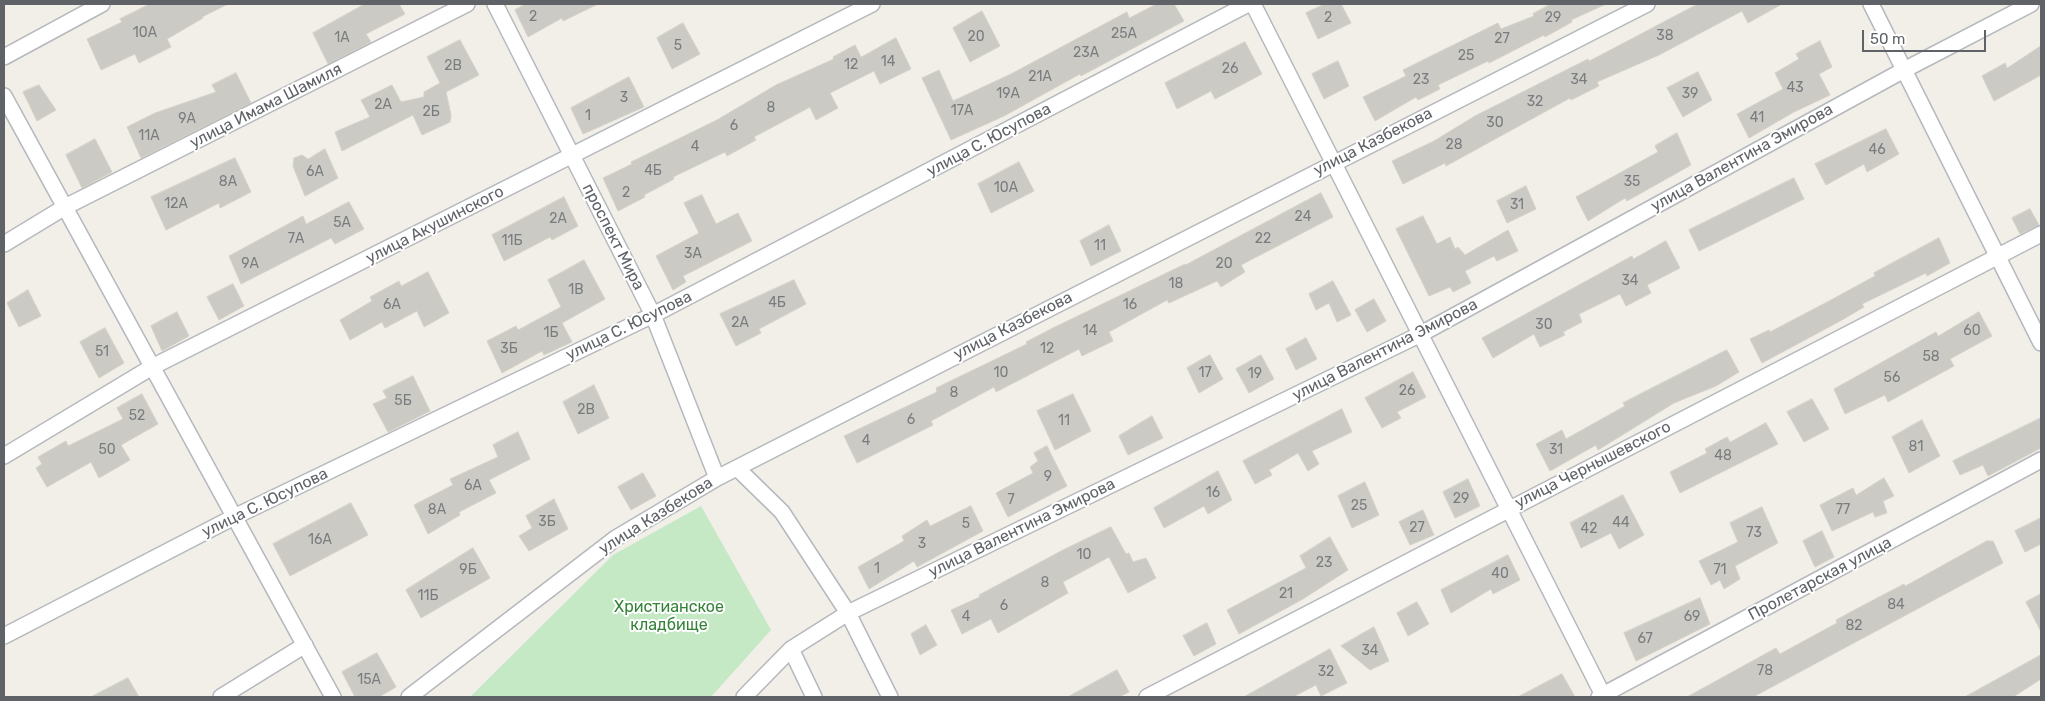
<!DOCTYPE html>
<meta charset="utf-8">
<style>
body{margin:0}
#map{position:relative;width:2045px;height:701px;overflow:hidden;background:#f1efe8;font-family:Rubik,sans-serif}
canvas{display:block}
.frame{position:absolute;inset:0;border:5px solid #5f6368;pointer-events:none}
.scale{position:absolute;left:1862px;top:30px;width:124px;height:22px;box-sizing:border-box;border:2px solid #5f6368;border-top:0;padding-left:6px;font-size:15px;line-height:18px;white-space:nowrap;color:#5f6368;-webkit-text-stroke:4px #fff;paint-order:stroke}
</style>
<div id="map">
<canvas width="2045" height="701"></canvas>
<div class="frame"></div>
<div class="scale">50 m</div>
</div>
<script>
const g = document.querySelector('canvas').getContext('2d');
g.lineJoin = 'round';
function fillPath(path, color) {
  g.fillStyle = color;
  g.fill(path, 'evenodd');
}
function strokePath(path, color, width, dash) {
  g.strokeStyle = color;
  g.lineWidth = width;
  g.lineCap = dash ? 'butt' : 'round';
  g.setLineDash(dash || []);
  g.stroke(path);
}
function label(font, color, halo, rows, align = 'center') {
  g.font = font + ' Rubik,sans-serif';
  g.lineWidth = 4;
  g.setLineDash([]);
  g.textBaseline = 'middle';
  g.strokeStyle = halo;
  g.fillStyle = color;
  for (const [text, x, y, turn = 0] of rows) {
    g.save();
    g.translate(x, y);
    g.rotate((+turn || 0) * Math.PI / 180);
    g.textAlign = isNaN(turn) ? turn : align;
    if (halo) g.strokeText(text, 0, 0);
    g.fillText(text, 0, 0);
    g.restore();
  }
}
const green = new Path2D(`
 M701,506L771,630L711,697H470L613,555Z`);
const building = new Path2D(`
 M150,4H228L202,17L203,18L167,39L171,47L139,63L135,54L101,70L87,39L122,22L120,19Z
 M365,4H399L405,14L366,34L371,42L328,64L313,33Z
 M526,4H598L563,21L562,18L528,37L515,10Z
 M1157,4H1174L1184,21L1081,76L1080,74L1004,116L951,140L922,78L939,70L953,101L1011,74L1127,12L1129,18Z
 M1325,4H1341L1351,23L1318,39L1306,13Z
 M1551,4H1606L1571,20L1572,22L1545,37L1544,35L1489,63L1488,61L1438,85L1440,89L1418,100L1416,97L1375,121L1363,97L1406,76L1403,70L1425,59L1498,23L1501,29L1534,16L1533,14Z
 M1698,4H1782L1748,23L1742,11L1659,55L1597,82L1599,86L1571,100L1570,98L1446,166L1445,163L1403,184L1392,161L1434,141L1475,116L1588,59L1589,61Z
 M982,11L1000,46L970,62L953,28Z
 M683,23L700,54L672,69L657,38Z
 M896,38L911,69L880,84L874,71L830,93L838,108L816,120L810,107L754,137L756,140L727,156L725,152L673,177L674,179L644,195L645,197L618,211L603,178L632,164L631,162L717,120L776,85L834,59L833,57L855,45L861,57Z
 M460,40L479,75L446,92L451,115L450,122L422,135L413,115L342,151L335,132L370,117L361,100L392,85L401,102L424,97V92L440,83L427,57Z
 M1820,41L1832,67L1819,74L1830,95L1794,112L1749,138L1737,114L1783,89L1775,73L1799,59L1796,54Z
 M1245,42L1262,74L1215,99L1211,91L1177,109L1165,83Z
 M2041,46V75L1994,101L1982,76L2005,63L2007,68Z
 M1338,61L1349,86L1324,99L1312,74Z
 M1698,72L1712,100L1683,117L1667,88Z
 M236,73L251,103L141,158L127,127L155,113L216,92L212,85Z
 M629,77L644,107L583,134L571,108Z
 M39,85L56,110L37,121L23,92Z
 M1886,129L1899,154L1867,172L1864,164L1826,185L1815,164Z
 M1677,133L1691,165L1627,201L1625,198L1588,221L1576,197L1658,152L1655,146Z
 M95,139L112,172L82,188L66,155Z
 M325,149L338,178L305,196L293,166L294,158L302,155L308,159Z
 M235,158L251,192L220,208L219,203L166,230L151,197Z
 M1019,162L1034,191L991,213L978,184Z
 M1794,178L1804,199L1699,251L1689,230Z
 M1526,186L1536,209L1507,223L1497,201Z
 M1321,193L1333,217L1241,265L1245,272L1221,287L1217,281L1169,303L1167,300L1109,332L1113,341L1082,356L1079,349L996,392L994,387L931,421L933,425L857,463L844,436L937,392L936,388L1027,344L1026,342L1053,328L1185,264V265Z
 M702,195L716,224L738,213L752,241L683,276L686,282L673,290L656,256L699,233L684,203Z
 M564,197L578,226L552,240L550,237L504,261L492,235Z
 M349,202L364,229L335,244L331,238L241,284L229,256L303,216L306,224Z
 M2030,209L2039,225L2020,234L2012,218Z
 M1423,216L1437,244L1450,237L1455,249L1458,247L1465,255L1508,230L1518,251L1497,261L1494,256L1465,271L1471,283L1453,292L1450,287L1429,296L1396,229Z
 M1109,225L1121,251L1091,266L1080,241Z
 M1939,238L1950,263L1927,276L1926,273L1862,304L1864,307L1842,320L1762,363L1750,339L1769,330L1770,332L1831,300L1875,276L1874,273Z
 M1666,241L1680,268L1647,285L1651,293L1626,306L1620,294L1579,314L1582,322L1563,332L1565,335L1540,347L1534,334L1493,358L1482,338L1632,256L1633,259Z
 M584,260L605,299L562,323L572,342L544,355L542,351L502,373L487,341L516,326L518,330L561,307L548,280Z
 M428,272L449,313L424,327L417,311L385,328L382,322L350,340L340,320L372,301L370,297L399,281L401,286Z
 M794,280L806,304L759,329L761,333L736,346L720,314Z
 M1333,281L1351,315L1337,322L1329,303L1316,310L1309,294Z
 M233,284L244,306L219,320L207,297Z
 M28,290L41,316L19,327L7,303Z
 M1374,299L1386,321L1367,332L1355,310Z
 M177,312L189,336L162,351L151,326Z
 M1979,312L1992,336L1950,359L1954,366L1888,402L1885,395L1845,414L1834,389L1936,332L1938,336Z
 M105,328L124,363L99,378L80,342Z
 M1306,338L1317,359L1296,370L1286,349Z
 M1727,350L1739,372L1716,386L1674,403L1598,450L1596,445L1550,471L1536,444L1562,430L1566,439L1625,406L1623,403Z
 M1210,355L1223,379L1199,393L1187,368Z
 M1261,355L1274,379L1249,393L1236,369Z
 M1413,372L1426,397L1397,412L1401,418L1382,428L1365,398Z
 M413,376L430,411L388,432L373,404L387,398L383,391Z
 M594,385L609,418L578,434L563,402Z
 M142,394L158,424L121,445L130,460L99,478L91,462L47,487L36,468L42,464L38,457L66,441L68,446L123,419L117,408Z
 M1073,394L1091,431L1055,450L1037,411Z
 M1812,399L1829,429L1804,442L1787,412Z
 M1342,409L1352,432L1312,451L1319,464L1308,471L1298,453L1269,470L1272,475L1255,484L1243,461Z
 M1152,416L1163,438L1128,455L1119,436Z
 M2041,418V448L1988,476L1983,465L1960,475L1953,461Z
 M1922,420L1940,456L1909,473L1892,437Z
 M1766,423L1778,444L1680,493L1670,472L1707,453L1705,449L1727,437L1730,442Z
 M518,432L530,459L489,480L496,493L459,512L460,515L428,534L414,505L453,485L450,479L498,457L493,445Z
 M1047,446L1067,486L1008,517L996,493L1033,473L1030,467L1038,461L1034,453Z
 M1218,471L1232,500L1208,514L1204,506L1164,528L1154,508Z
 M643,473L656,496L631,510L618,487Z
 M1884,478L1894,496L1883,501L1887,513L1875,517L1873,512L1832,531L1820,505L1853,488L1856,495Z
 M1468,479L1480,506L1455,518L1443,492Z
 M1365,482L1379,515L1352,528L1338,496Z
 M1623,495L1644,535L1619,549L1611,533L1581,548L1570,523Z
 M554,499L568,529L529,551L519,536L532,528L526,516Z
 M351,503L368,535L290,576L273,544Z
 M971,506L983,531L917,567L914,561L869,589L858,567L904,541L902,536L927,520L930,526Z
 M1762,507L1778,543L1735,566L1740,579L1724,589L1720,580L1711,585L1699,561L1738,542L1730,523Z
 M1423,510L1434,535L1410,545L1399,522Z
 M2041,518V544L2025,552L2015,531Z
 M1111,527L1126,554L1129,553L1133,562L1146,558L1156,578L1128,593L1109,557L1063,582L1068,593L998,633L991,619L962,634L951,610L980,597L979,595L1063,550Z
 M1822,531L1834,557L1815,567L1803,541Z
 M1330,537L1348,570L1303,599L1239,634L1227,610L1306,568L1300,556Z
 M1987,541H1993L2003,563L1753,697H1687L1776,648L1780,654L1837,623L1836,620L1860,607L1904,584L1905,586Z
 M473,548L490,578L421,618L406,590Z
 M1508,555L1520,580L1493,594L1491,589L1451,613L1441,590Z
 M2041,594V632L2026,602Z
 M1700,598L1710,624L1636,661L1624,633Z
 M1417,602L1429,624L1408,636L1397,613Z
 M1207,623L1216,644L1194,656L1183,636Z
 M926,625L937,645L920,655L911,634Z
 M1374,627L1389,661L1370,670L1341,646Z
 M1330,649L1347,683L1321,696L1316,685L1293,697H1244Z
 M377,653L396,687L379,697H355L342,672Z
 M2041,655V679L2013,697H1965Z
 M1117,670L1129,692L1119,697H1068Z
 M1562,674L1575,697H1518Z
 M128,678L139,697H91Z`);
const street = new Path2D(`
 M495,4L653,315L717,478
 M1253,4L1604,697
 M1871,4L2041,343
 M4,57L102,4
 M4,96L333,697
 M4,244L65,207L467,4
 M4,456L152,367L872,4
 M737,468L782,512L848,613L890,697
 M4,636L234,517L653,315L1248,4
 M791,649L814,697
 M221,697L305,645
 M409,697L616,538L717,478L1647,4
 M744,697L791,649L848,613L1421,334L1904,70L2031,4
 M1147,697L2041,234
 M1599,697L2041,460`);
const numberNames = [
 ["2",533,17],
 ["2",1328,18],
 ["29",1553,18],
 ["10А",145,33],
 ["25А",1124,34],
 ["38",1665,36],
 ["20",976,37],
 ["1А",342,38],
 ["27",1502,39],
 ["5",678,46],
 ["23А",1086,53],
 ["25",1466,56],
 ["14",888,62],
 ["12",851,65],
 ["2В",453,66],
 ["26",1230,69],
 ["21А",1040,77],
 ["23",1421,80],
 ["34",1579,80],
 ["43",1795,88],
 ["19А",1008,94],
 ["39",1690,94],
 ["3",624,98],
 ["32",1535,102],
 ["2А",383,105],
 ["8",771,108],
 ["17А",962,111],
 ["2Б",431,112],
 ["1",588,116],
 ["41",1757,118],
 ["9А",187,119],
 ["30",1495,123],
 ["6",734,126],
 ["11А",149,136],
 ["28",1454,145],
 ["4",695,147],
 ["46",1877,150],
 ["4Б",653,171],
 ["6А",315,172],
 ["8А",228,182],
 ["35",1632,182],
 ["10А",1006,188],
 ["2",626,193],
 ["12А",176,204],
 ["31",1517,205],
 ["24",1303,217],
 ["2А",558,219],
 ["5А",342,223],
 ["7А",296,239],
 ["22",1263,239],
 ["11Б",512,241],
 ["11",1100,246],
 ["3А",693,254],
 ["9А",250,264],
 ["20",1224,264],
 ["34",1630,281],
 ["18",1176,284],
 ["1В",576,290],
 ["4Б",777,303],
 ["6А",392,305],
 ["16",1130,305],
 ["2А",740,323],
 ["30",1544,325],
 ["14",1090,331],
 ["60",1972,331],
 ["1Б",551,333],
 ["3Б",509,349],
 ["12",1047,349],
 ["51",102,352],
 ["58",1931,357],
 ["10",1001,373],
 ["17",1205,373],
 ["19",1255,374],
 ["56",1892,378],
 ["26",1407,391],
 ["8",954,393],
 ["5Б",403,401],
 ["2В",586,410],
 ["52",137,416],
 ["6",911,420],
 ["11",1064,421],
 ["4",866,441],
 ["81",1916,447],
 ["50",107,450],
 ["31",1556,450],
 ["48",1723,456],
 ["9",1048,477],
 ["6А",473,486],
 ["16",1213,493],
 ["29",1461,499],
 ["7",1011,500],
 ["25",1359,506],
 ["8А",437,510],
 ["77",1843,510],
 ["3Б",547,522],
 ["44",1621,523],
 ["5",966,524],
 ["27",1417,528],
 ["42",1589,529],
 ["73",1754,533],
 ["16А",320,540],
 ["3",922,544],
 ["10",1084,555],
 ["23",1324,563],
 ["1",877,569],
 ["9Б",468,570],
 ["71",1720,570],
 ["40",1500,574],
 ["8",1045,583],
 ["21",1286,594],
 ["11Б",428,596],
 ["84",1896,605],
 ["6",1004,606],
 ["4",966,617],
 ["69",1692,617],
 ["82",1854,626],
 ["67",1645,639],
 ["34",1370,651],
 ["78",1765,671],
 ["32",1326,672],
 ["15А",369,680]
];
const streetNames = [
 ["улица Имама Шамиля",266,106,-27],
 ["улица С. Юсупова",989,140,-28],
 ["улица Казбекова",1373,142,-27],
 ["улица Валентина Эмирова",1742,158,-29],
 ["улица Акушинского",435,225,-27],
 ["проспект Мира",613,237,63],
 ["улица С. Юсупова",629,326,-26],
 ["улица Казбекова",1013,326,-27],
 ["улица Валентина Эмирова",1385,350,-27],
 ["улица Чернышевского",1593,465,-27],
 ["улица С. Юсупова",265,503,-26],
 ["улица Казбекова",656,516,-32],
 ["улица Валентина Эмирова",1022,528,-26],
 ["Пролетарская улица",1820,579,-28]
];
const parkNames = [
 ["Христианское",669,607],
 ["кладбище",669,625]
];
fillPath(green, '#c5e8c5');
fillPath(building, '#cccac5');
strokePath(building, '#d6d1c6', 1);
strokePath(street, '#b5b8bc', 18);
strokePath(street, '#fff', 15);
label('14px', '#7a7d7f', null, numberNames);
label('16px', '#5f6368', '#fff', streetNames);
label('16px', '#348238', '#fff', parkNames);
</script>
